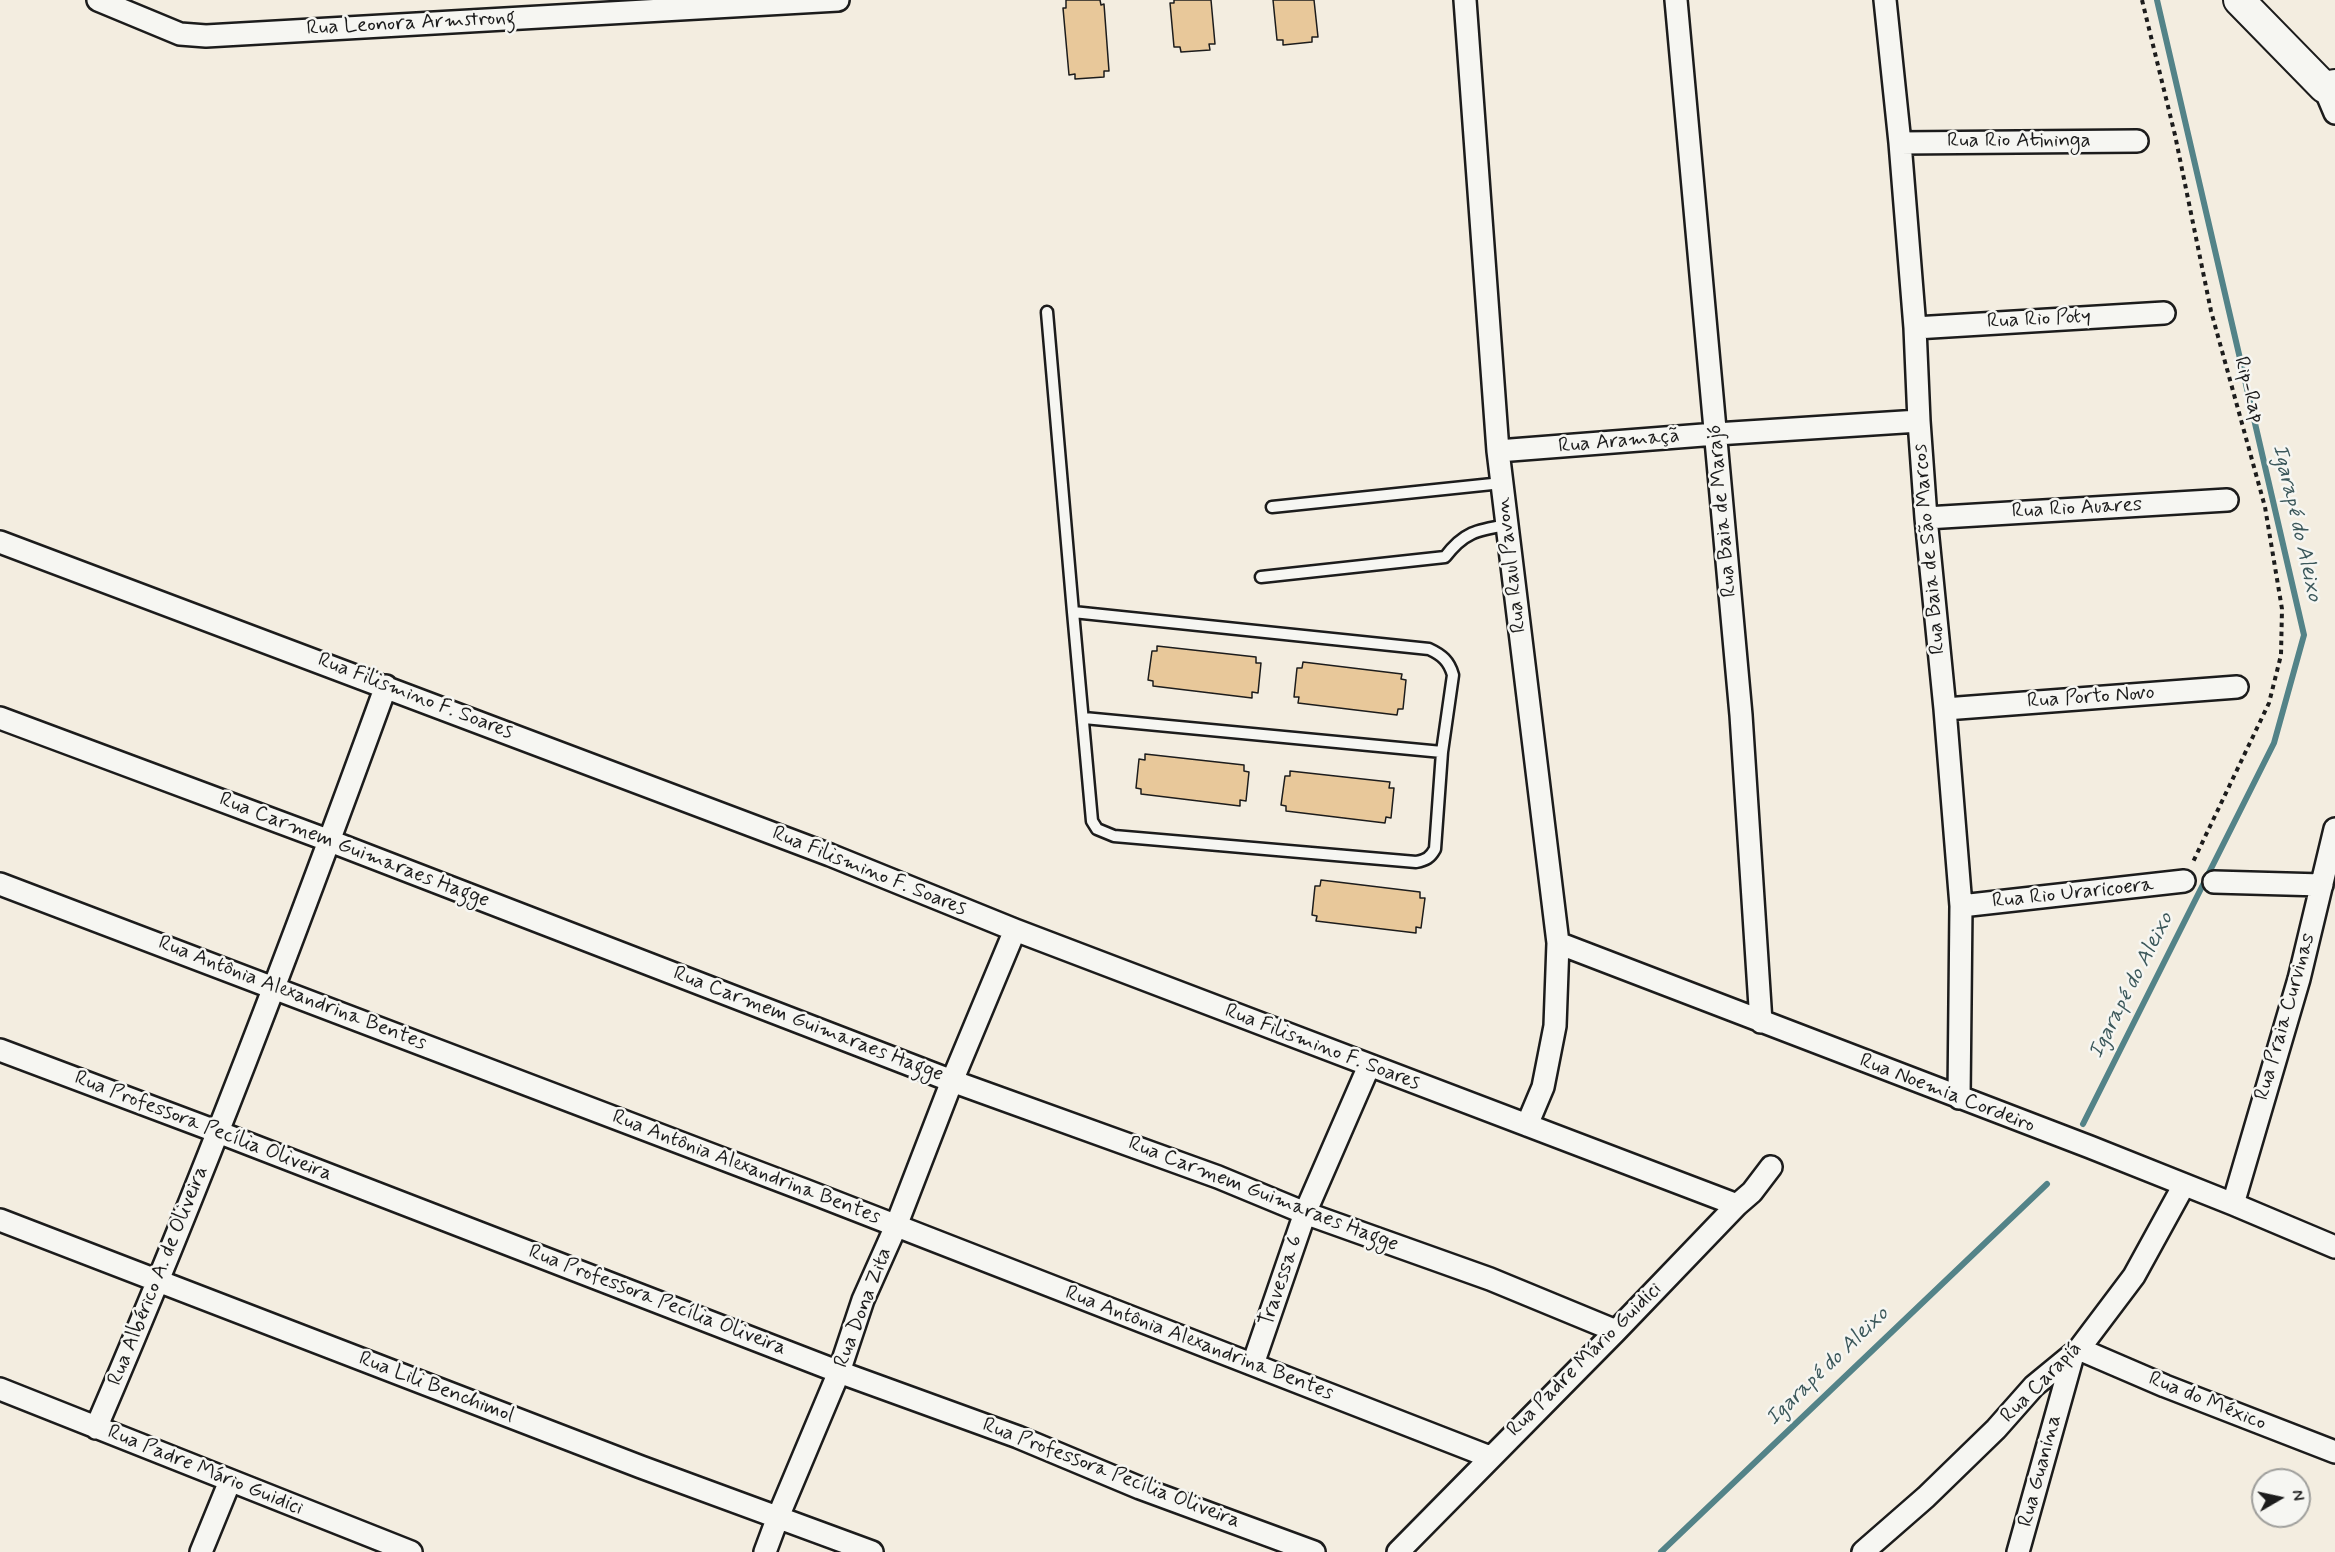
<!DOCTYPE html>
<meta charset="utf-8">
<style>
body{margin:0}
#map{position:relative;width:2335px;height:1552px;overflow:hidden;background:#f3ede0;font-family:Mynerve,sans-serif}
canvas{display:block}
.north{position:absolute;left:2251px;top:1468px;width:60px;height:60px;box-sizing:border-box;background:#f6f6f2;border:2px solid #9f9f9c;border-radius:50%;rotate:81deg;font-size:16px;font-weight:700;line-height:24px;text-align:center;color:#1c1c1c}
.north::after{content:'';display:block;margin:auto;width:21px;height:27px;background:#1c1c1c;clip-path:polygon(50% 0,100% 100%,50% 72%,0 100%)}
</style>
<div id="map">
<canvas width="2335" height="1552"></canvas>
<div class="north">N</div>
</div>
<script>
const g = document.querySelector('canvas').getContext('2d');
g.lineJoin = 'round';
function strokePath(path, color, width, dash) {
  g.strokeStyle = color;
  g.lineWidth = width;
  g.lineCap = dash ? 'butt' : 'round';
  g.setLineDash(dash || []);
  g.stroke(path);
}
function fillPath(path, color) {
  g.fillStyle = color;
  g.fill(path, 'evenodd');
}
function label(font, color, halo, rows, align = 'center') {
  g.font = font + ' Mynerve,sans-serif';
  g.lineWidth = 5;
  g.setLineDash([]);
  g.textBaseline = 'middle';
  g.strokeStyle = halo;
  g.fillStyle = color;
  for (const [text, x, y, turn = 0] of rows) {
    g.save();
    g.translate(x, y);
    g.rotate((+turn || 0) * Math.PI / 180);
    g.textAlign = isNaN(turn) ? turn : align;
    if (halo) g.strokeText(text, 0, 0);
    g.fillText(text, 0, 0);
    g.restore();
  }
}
const stream = new Path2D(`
 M2083,1124L2274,743L2304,635L2157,0
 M1661,1552L2047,1184`);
const building = new Path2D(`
 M1066,0H1100L1101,5L1104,4L1109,71H1104V77L1075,79V74L1069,75L1063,8H1066Z
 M1174,0H1211L1215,44H1209L1210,50L1181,52L1180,47H1174L1170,3H1174Z
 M1273,0H1314L1318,37H1312V42L1283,45V40H1277Z
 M1157,646L1256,657V663H1261L1258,693L1252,692V698L1153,686V681L1148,680L1152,651H1157Z
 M1303,662L1402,674L1401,679L1406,680L1403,709H1398L1397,715L1298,703L1299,697H1294L1297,668H1302Z
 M1145,754L1244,765V771L1249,772L1246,801L1240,800V806L1141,794V789L1136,788L1139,759L1145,760Z
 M1290,771L1390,782L1389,788H1394L1391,818L1386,817L1385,823L1286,811V806L1281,805L1285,776H1290Z
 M1321,880L1420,892V898H1425L1421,928L1416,927V933L1316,921L1317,916L1312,915L1315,886H1320Z`);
const path = new Path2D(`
 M2142,0L2175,135L2211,311L2265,507L2282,609L2281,655L2269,703L2192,864`);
const lane = new Path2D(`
 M1047,312L1073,612L1429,649C1442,655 1449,661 1453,675L1442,752L1435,849C1430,858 1426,860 1416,862L1114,836L1097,829L1092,821L1073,612
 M1272,507L1502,483
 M1261,577L1445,557C1464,532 1477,530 1507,525
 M1084,718L1442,752`);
const street = new Path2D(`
 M98,0L180,34L206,36L838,0
 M1465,0L1498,451L1558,943L1555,1026L1543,1087L1527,1125
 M1676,0L1741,715L1761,1022
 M1885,0L1900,143L1915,328L1919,421L1926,518L1945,709L1961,906L1959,1098
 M2324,87L2335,113
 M1900,143L2137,141
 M1915,328L2164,313
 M1498,451L1716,434L1919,421
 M1926,518L2227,500
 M0,542L830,855L1015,930L1737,1205
 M1945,709L2237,687
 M0,718L330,841L952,1081L1218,1177L1305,1213L1490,1279L1616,1331
 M2214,882L2322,885
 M0,884C498,1071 995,1262 1490,1457
 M1961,906L2184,881
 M1558,943L2090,1147L2233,1204L2335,1247
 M0,1050L218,1132L839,1372L1018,1437L1140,1488L1314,1552
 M2233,1204L2299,979L2335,829
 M0,1220L641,1467L872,1552
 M2079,1349L2165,1386L2335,1452
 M1253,1364L1305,1213L1369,1066
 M0,1389L411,1552
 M96,1428C201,1184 295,936 386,686
 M201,1552L230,1481
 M765,1552L778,1517L839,1372L863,1300L896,1226L952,1081L1015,930
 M1398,1552L1616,1331L1737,1205L1752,1192L1771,1167
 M1863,1552L1926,1497L1996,1429L2034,1386L2079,1349L2134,1276L2184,1185
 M2018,1552L2073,1355`);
const secondary = new Path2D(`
 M2239,0L2324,87L2335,85`);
const streetNames = [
 ["Rua Leonora Armstrong",411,24,-3],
 ["Rua Rio Atininga",2019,142],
 ["Rua Rio Poty",2039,320,-3],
 ["Rip-Rap",2248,390,75],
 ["Rua Aramaçã",1619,442,-5],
 ["Rua Rio Auares",2077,509,-3],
 ["Rua Baia de Marajó",1723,511,-95],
 ["Rua Baia de São Marcos",1930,549,-95],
 ["Rua Raul Pavon",1512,565,-97],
 ["Rua Filismino F. Soares",415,697,21],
 ["Rua Porto Novo",2091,698,-4],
 ["Rua Carmem Guimaraes Hagge",354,851,21],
 ["Rua Filismino F. Soares",869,872,22],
 ["Rua Rio Uraricoera",2073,894,-6],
 ["Rua Antônia Alexandrina Bentes",292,994,21],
 ["Rua Praia Curvinas",2286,1017,-74],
 ["Rua Carmem Guimaraes Hagge",808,1025,21],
 ["Rua Filismino F. Soares",1322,1048,21],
 ["Rua Noemia Cordeiro",1947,1094,21],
 ["Rua Professora Pecília Oliveira",203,1127,21],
 ["Rua Antônia Alexandrina Bentes",746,1168,21],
 ["Rua Carmem Guimaraes Hagge",1263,1195,21],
 ["Rua Albérico A. de Oliveira",159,1276,-68],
 ["Travessa 6",1282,1281,-71],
 ["Rua Professora Pecília Oliveira",657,1301,21],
 ["Rua Dona Zita",864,1308,-69],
 ["Rua Antônia Alexandrina Bentes",1199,1344,21],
 ["Rua Padre Mário Guidici",1585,1360,-45],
 ["Rua Carapiá",2042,1383,-45],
 ["Rua Lili Benchimol",436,1388,21],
 ["Rua do México",2207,1402,22],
 ["Rua Padre Mário Guidici",205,1471,22],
 ["Rua Guanina",2041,1471,-75],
 ["Rua Professora Pecília Oliveira",1111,1474,21]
];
const waterNames = [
 ["Igarapé do Aleixo",2296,523,77],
 ["Igarapé do Aleixo",2132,986,-63],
 ["Igarapé do Aleixo",1828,1367,-44]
];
strokePath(stream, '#538388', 6);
fillPath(building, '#e8c89a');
strokePath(building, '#1c1c1c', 1.5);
strokePath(lane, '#1c1c1c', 15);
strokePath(street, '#1c1c1c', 26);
strokePath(secondary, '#1c1c1c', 34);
strokePath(path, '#1c1c1c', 4, [4.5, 4.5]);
strokePath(lane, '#f6f6f2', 10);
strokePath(street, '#f6f6f2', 21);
strokePath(secondary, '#f6f6f2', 30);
label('21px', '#1c1c1c', '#f6f6f2', streetNames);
label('italic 22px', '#3c585b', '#f6f6f2', waterNames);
</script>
